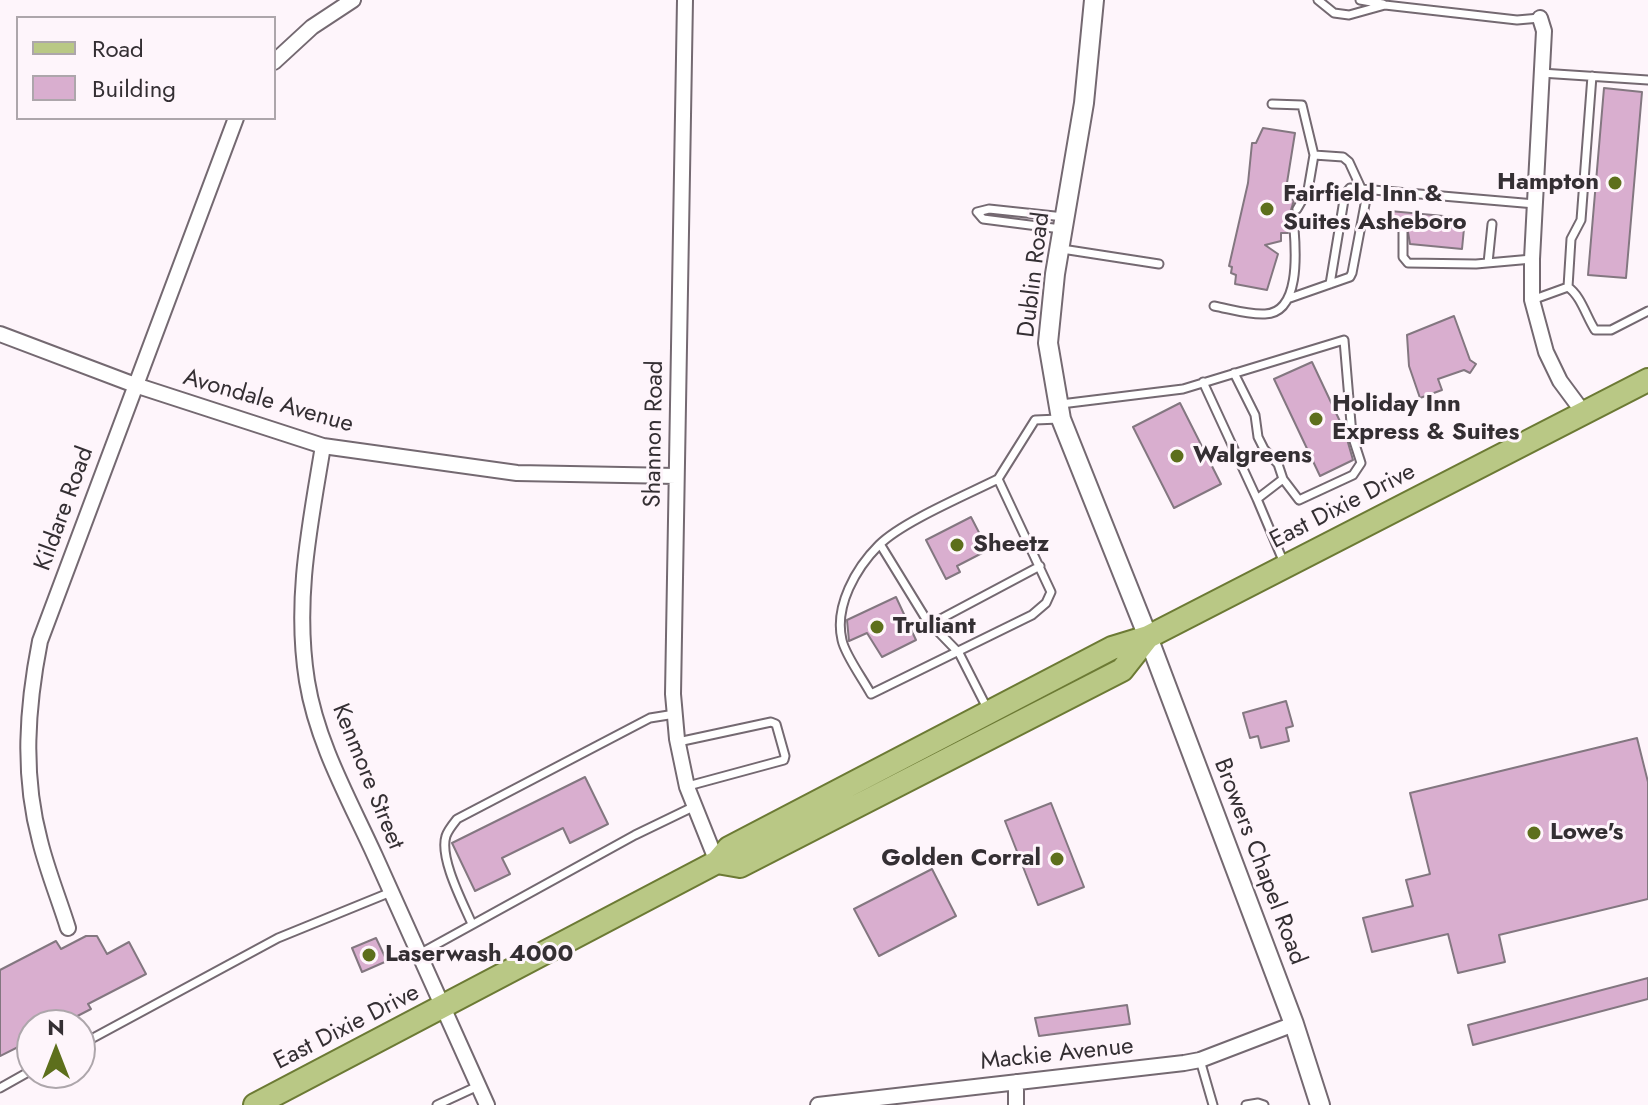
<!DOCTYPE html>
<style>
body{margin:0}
#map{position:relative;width:1648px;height:1105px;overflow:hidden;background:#fef5fb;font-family:Jost,sans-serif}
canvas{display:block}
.legend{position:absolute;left:16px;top:16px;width:260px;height:104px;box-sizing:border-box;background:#fef5fb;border:2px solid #ada6ab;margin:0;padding:10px 14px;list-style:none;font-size:24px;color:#342f33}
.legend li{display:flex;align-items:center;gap:16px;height:40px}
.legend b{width:40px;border:2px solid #ada6ab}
.north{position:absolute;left:16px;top:1009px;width:80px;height:80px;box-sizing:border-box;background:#fef5fb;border:2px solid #ada6ab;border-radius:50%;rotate:0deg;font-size:22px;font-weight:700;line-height:32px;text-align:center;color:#342f33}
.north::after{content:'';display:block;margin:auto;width:28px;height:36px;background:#5d6f1c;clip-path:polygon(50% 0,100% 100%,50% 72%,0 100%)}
</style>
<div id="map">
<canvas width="1648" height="1105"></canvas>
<ul class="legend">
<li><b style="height:10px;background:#b9c885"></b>Road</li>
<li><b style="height:22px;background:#d9aecf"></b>Building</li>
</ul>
<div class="north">N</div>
</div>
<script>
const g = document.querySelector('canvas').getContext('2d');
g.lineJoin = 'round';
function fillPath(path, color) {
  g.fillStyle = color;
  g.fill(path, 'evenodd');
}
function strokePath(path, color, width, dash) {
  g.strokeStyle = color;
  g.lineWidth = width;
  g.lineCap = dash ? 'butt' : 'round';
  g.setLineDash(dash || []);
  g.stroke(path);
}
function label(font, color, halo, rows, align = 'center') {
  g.font = font + ' Jost,sans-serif';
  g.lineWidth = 6;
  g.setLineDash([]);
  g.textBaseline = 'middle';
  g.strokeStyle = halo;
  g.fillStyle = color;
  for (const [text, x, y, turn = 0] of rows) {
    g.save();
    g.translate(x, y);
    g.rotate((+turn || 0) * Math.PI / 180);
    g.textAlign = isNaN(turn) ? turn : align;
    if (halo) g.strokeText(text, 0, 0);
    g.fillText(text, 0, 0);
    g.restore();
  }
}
const building = new Path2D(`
 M1604,88L1642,92L1626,278L1588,275Z
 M1263,128L1295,133L1286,189L1289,190L1286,199L1294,200L1291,210L1294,217L1288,226V233H1281V241L1265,245L1278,254L1267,290L1235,284L1236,275L1231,273L1232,267L1229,266L1248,183L1252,143H1256Z
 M1390,211L1465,218L1462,249L1410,244L1407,226H1388Z
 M1454,316L1470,360L1476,364L1470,373L1464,370L1438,379L1442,390L1420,398L1409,366L1407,335Z
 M1312,362L1345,432L1353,460L1320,476L1274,379Z
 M1180,403L1221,484L1174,508L1133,427Z
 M971,517L988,550L957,566L960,572L946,579L926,540Z
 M896,597L916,640L882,657L867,633L849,641L847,620Z
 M1286,701L1293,726L1286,728L1289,741L1261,748L1258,736L1250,738L1243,713Z
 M1637,738L1648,782V899L1499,935L1505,962L1458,973L1448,934L1372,952L1363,918L1413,906L1406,880L1430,874L1410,793Z
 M585,777L608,824L570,843L563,828L502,858L510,874L475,891L452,843Z
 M1051,803L1084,887L1038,905L1005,821Z
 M932,869L956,916L879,956L854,909Z
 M86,936H97L107,954L129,942L146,974L88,1004L91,1009L60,1025H32V1040L0,1056V970L56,941L61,949Z
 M376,938L387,961L362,972L352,948Z
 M1648,978V999L1473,1045L1468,1025Z
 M1127,1005L1130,1024L1039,1036L1035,1018Z`);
const service = new Path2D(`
 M1318,0L1334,13L1349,15L1385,5L1517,20L1540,18
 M1360,0L1383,4
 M1541,73L1648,80
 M1272,104L1302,105L1314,155L1308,190L1297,209
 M1061,229L983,219L977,212L989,209L1064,217
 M1403,231V257L1408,263L1476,264L1532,259
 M1062,249L1159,264
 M1488,263L1492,224
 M1330,284L1345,194L1350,188L1535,204
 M1568,287L1571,239L1581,220L1592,76
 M1290,298L1350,277L1352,273L1366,199L1349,162L1343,157L1314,155
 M1532,300L1568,287C1581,296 1586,316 1595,330H1611L1648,311
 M1214,306C1230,309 1249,315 1265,314C1300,313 1296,253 1294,228
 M1234,373L1255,415L1258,437L1264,449L1278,464L1283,479
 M1203,382L1257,499
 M1061,404L1183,389L1344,340L1352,435L1361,463L1353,475L1299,500L1283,479L1257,499L1284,563
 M998,479L1051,592L1046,603L1032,615L871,694C863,679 845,655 842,640C834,606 856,568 879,545C902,522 966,495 998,479Z
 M998,479L1035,420L1059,419
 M880,544L926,619L959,653L988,710
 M931,624L1040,566
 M678,742L771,722L776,724L785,756L784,760L688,786
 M472,924C463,903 439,858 446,836C448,830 453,824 457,819L650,718L675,714
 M419,954L635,835L695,806
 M80,1045L278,938L391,892
 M1200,1060L1213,1105
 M0,1088L32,1070
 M437,1105L478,1086
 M1246,1105L1258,1103L1264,1105`);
const minor = new Path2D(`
 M685,0L673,694L677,739L687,787L717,862
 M1540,18L1544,31L1532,259V300L1546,352L1560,381L1583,412
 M274,62L312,27L353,0
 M0,334L135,385L323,446L517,473L676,476
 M323,446C310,525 294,600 307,681C317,743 349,799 375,856C413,939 450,1022 487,1105
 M68,928C59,899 47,870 40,841C22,774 27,707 40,641L236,118
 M818,1105L1184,1063L1200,1060L1294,1024
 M1016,1105V1082`);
const tertiary = new Path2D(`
 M1094,0L1084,103L1055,274L1048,343L1061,419L1148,637L1294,1024L1320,1105`);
const primary = new Path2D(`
 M717,862L740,866L1122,670L1148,637
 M255,1105L717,862L729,848L1112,648L1148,637L1648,380`);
const markers = [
 [1615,183,8,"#5d6f1c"],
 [1267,209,8,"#5d6f1c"],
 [1316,419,8,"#5d6f1c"],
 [1177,456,8,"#5d6f1c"],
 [957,545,8,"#5d6f1c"],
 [877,627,8,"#5d6f1c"],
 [1534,833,8,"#5d6f1c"],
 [1057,859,8,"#5d6f1c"],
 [369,955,8,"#5d6f1c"]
];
const poiNames = [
 ["Hampton",1599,183,"right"],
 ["Fairfield Inn &",1283,195],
 ["Suites Asheboro",1283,223],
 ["Holiday Inn",1332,405],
 ["Express & Suites",1332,433],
 ["Walgreens",1193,456],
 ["Sheetz",973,545],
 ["Truliant",893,627],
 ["Lowe's",1550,833],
 ["Golden Corral",1041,859,"right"],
 ["Laserwash 4000",385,955]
];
const streetNames = [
 ["Dublin Road",1035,275,-83],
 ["Avondale Avenue",268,402,16],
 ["Shannon Road",655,434,-89],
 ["East Dixie Drive",1343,507,-27],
 ["Kildare Road",65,509,-70],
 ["Kenmore Street",367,777,68],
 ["Browers Chapel Road",1259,862,69],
 ["East Dixie Drive",347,1028,-27],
 ["Mackie Avenue",1057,1055,-6]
];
fillPath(building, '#d9aecf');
strokePath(building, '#837780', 2);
strokePath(service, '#746971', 11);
strokePath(minor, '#746971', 18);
strokePath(tertiary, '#746971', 22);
strokePath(primary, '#6c7a34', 26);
strokePath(service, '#fff', 7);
strokePath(minor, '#fff', 14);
strokePath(tertiary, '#fff', 18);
strokePath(primary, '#b9c885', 22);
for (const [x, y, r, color] of markers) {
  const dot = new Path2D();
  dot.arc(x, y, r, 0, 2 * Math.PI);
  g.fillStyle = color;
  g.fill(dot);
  strokePath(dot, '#fef5fb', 3);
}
label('bold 24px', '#342f33', '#fef5fb', poiNames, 'left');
label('24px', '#342f33', '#fef5fb', streetNames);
</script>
